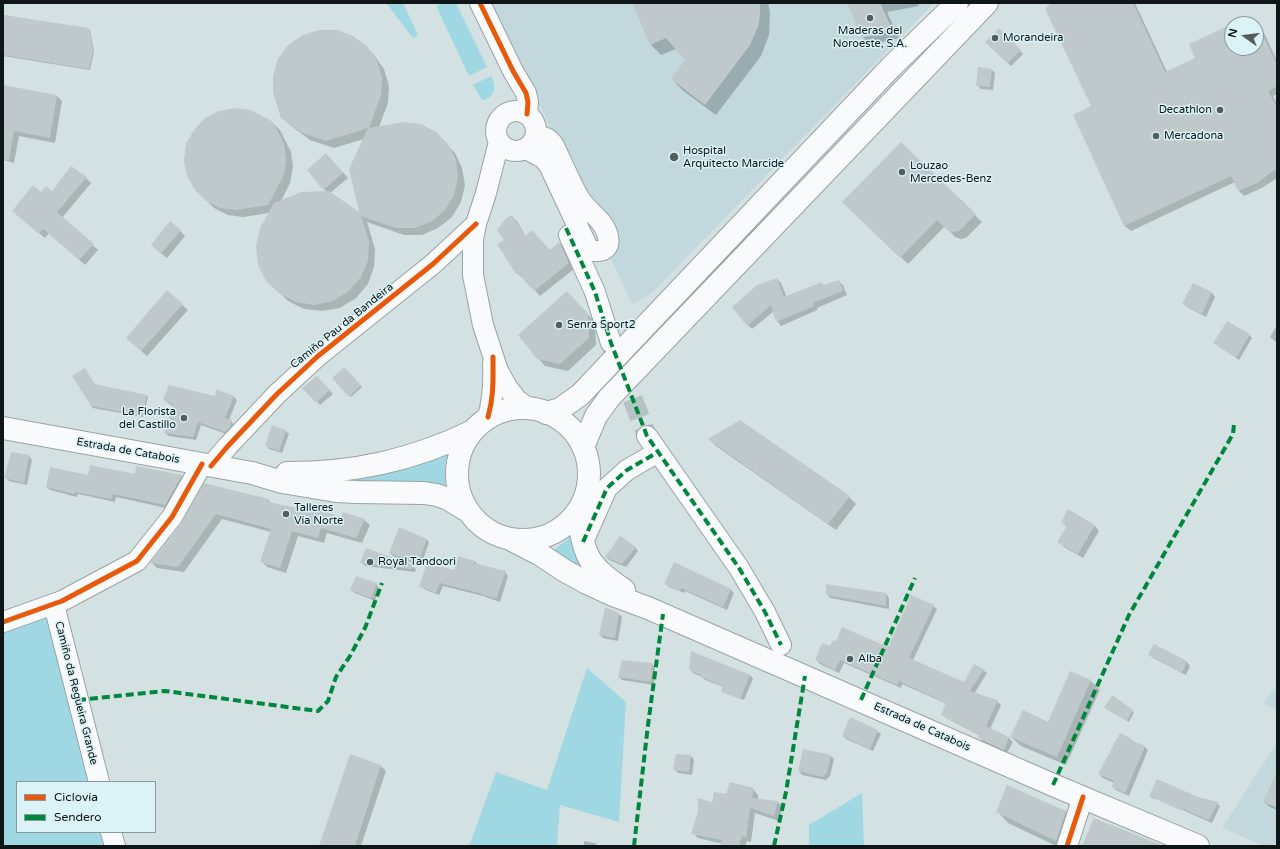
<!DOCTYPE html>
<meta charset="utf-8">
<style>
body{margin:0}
#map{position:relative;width:1280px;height:849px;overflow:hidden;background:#d4e1e3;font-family:"Varela Round",sans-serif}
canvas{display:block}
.frame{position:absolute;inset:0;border:4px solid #0e1617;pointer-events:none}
.legend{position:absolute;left:16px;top:781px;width:140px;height:52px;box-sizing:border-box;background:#dbf2f7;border:1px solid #899a9d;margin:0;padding:5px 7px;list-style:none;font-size:12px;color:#0e1617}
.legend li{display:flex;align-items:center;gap:8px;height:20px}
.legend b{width:20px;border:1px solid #899a9d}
.north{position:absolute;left:1224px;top:16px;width:40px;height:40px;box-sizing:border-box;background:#dbf2f7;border:1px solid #899a9d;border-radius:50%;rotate:284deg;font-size:11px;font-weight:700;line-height:16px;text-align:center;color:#0e1617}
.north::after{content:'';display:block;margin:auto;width:14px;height:18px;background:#535d5e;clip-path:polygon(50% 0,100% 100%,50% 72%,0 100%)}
</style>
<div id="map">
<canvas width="1280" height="849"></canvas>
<div class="frame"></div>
<ul class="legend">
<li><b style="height:5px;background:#e8590c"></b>Ciclovía</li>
<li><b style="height:5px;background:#00873e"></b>Sendero</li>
</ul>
<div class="north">N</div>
</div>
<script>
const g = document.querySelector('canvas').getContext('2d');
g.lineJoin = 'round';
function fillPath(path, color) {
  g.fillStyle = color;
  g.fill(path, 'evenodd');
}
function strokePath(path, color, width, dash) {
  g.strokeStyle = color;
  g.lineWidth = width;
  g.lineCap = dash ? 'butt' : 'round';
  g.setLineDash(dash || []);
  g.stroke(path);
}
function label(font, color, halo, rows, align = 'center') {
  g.font = font + ' "Varela Round",sans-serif';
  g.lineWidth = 3;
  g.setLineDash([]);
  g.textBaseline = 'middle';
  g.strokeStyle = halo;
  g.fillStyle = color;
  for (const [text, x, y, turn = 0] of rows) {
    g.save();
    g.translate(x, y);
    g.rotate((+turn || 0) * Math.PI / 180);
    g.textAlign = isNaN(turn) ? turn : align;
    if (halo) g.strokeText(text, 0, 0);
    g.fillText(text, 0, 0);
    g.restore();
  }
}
const built = new Path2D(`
 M492,3H934L651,294L632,304Z
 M1277,685V710L1263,703Z
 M1277,742V846H1265L1222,828Z`);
const green = new Path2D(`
 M386,3H403L418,35L413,38Z
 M442,3H456L487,67L469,76L436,6Z
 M491,76C497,85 495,99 482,100L473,85Z
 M449,452L445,464V487L293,478Z
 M573,535L593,574L545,552L555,549Z
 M49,615L90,782H17V832H102L106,846H3V630Z
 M587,668L626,702L619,822L560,805L557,846H469L496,772L547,790Z
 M862,793L864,846H809V825Z`);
const shadow = new Path2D(`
 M633,3H768L770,12L769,35L761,56L716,115L682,90L672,79L686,60L676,49L661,55L651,45Z
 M848,3H918L919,6L887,12L899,38L870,45L863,37Z
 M1053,3H1135L1167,72L1197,59L1232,25V48H1256V24H1247L1255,20L1261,26L1277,61V94L1273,96L1277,104V178L1262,188L1244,196L1239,191L1235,182L1131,231L1125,226L1074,115L1092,107Z
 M3,15L88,29L90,30L94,51L90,70L3,56Z
 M999,30L1023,54L1011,66L987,42Z
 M366,47L374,55L384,69L389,86L388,103L379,127L436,133L455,153L462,168L465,185L461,202L452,217L438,228L422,235H404L367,222L375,249L374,267L368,284L356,298L340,308L322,311L304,309L288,301L267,280L269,213L243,217L228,215L214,208L195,189L272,122L280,130L291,152L293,167L290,183L281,201L327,192L324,189L326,154L348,178L330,193L360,214L364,139L334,148L310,140L290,125L282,117Z
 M992,70L995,73L993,90L981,89L977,85Z
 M3,86L57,96L62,101L55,143L19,136L14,163L3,160Z
 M901,143L982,222L966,238L961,239L955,237L945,226L908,264L844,202Z
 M86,178L91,183L62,218L98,250L85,265L49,233L45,238L19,216L41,193L52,192Z
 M512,216L517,221L526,237L550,251L560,243L565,249L574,269L540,296L523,277L522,278L517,273L499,244L505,240Z
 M180,231L185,236L167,258L157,250Z
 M777,279L781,283L787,298L822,283L824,286L838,281L843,285L847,295L817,308V310L781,326L777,321L774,311L752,329L748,325Z
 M1193,284L1212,293L1215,297L1206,317L1187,307L1184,304Z
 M167,292L188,310L147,356L132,343Z
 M574,300L595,322L596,345L568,371L545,366L538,358Z
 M1277,325V343L1270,337Z
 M1249,335L1252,338L1239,360L1215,343Z
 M344,368L362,387L351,397L334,378Z
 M317,377L333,394L320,405L304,388Z
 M96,385L147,396L148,397L143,417L93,408L91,406Z
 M233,396L237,400L229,420L235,425L229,435L201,425L196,440L168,436L165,432L173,406L168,403L164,400Z
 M286,431L289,434L282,453L269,449L266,445Z
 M709,439L849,497L856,504L836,530L716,446Z
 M29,456L32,460L27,485L9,481L6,478Z
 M137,467L182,476L185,479L166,508L116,497L115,502L78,494L77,497L50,490L47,487L89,477L135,475Z
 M205,484L268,500L273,504L342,518L364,520L370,525L362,543L327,533L324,543L298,536L286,573L267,567L262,562L271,532L222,519L184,572L157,568L152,563L182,525Z
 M1062,522L1094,525L1099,531L1083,558L1064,547L1059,542L1067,527Z
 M426,539L429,542L421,566L393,556L390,553Z
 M635,547L638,551L626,567L609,560L606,557Z
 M475,561L478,565L505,572L508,576L500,602L483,596L443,586L439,595L424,589L420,586Z
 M362,563L412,566L416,569L415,572L365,566Z
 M692,572L731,590L734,593L727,610L685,591L684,593L669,587L666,584Z
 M376,584L379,588L375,601L355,593L351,590Z
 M827,594H886L889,598V609L830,598Z
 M933,606L937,609L913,660L964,683L983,670L987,673L974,694L997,701L1001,705L990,729L1009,738L1013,742L1007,753L983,742L980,738L981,736L946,718L942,714L947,704L902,684L901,688L844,663L839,673L820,664L816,660L830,648H888Z
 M619,614L622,617L618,641L603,638L600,635Z
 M1155,646L1187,662L1190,666L1186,675L1153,658L1150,655Z
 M692,652L750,675L753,679L744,700L725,692V694L722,691L724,687L705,680L702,677L693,673L690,669Z
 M652,664L655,668L654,685L622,680L619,677Z
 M1071,672L1091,681L1100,690L1066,765L1021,746L1011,737L1048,723Z
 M1107,709L1132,711L1134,712L1129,722Z
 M877,731L881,734L873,751L846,739L843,736Z
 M1131,740L1134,742L1144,746L1148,750L1129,796L1116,790L1113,787L1114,783L1103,778L1099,774Z
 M804,750L831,756L834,759L830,776L826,780L802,775L799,771Z
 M691,756L694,760L692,775L678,773L674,769Z
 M381,766L386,771L361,846H320Z
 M1277,773V810L1270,807L1264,802Z
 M1007,786L1066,812L1076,823L1068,846H1056L1008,823L998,812Z
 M753,789L758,795V799L778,802L783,807L779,821L755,813L751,842L747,841L745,846H722L723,844L698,838L693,833L713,803L727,795Z
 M1150,796L1198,798L1217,803L1220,806L1212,823L1153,797V799Z
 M584,841L595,843L598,846H584Z`);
const building = new Path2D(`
 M632,3H760V12L759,24L750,45L705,105L671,79L685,60L666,38L650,45Z
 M847,3H880L893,31L862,38Z
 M1051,3H1133L1165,72L1195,58L1189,44L1232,24V48H1256V20L1277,65V86L1268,91L1277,108V168L1257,183L1238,191L1231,176L1124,226L1073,115L1091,106L1045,9Z
 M3,15L89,28L93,50L89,69L3,55Z
 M999,28L1021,50L1007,63L985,42Z
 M319,30H337L353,36L367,46L377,61L382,78L381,95L369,128L404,122L421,124L436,132L448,144L456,160L458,177L454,195L445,210L431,222L414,228H396L361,216L369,241L368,260L361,277L349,291L333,301L315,305L296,302L280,294L266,281L258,265L256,246L260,228L274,203L301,192L329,191L359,212L349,169L368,128L326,141L302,133L281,118L273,93V76L278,59L288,45L303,35Z
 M978,67L992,69L990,87L976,86Z
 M3,85L57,95L50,138L14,131L9,160H3Z
 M235,108L251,110L273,122L284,144L286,160L284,175L268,205L236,210L220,208L206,201L195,190L187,176L184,160L186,144L194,130L205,118L219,111Z
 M901,142L976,214L959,231L953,232L947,230L937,220L900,258L842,202Z
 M326,153L343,173L323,190L307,170Z
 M71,166L87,177L57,212L94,244L79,260L43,229L39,234L12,211L33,185L41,192L46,186L52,191Z
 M512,215L525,236L532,230L550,250L559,242L569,263L534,291L517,272L516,274L497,244L504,240L497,230L506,218Z
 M170,221L181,230L161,254L151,245Z
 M777,278L784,297L822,282L823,285L839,280L843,291L813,303L814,306L776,322L771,305L747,326L732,307L757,285Z
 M1193,283L1212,292L1202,314L1182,304Z
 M167,290L183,304L141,351L126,338Z
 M567,291L588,314L589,338L560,364L537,359L518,335Z
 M1227,321L1250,334L1236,358L1213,343Z
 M344,367L361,385L349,397L332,378Z
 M85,368L95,384L147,395L142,416L91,406L72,376Z
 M317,376L330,390L316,403L302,388Z
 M169,385L215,396L216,389L234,396L225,418L232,420L230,427L225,432L198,422L193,437L164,433L173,404L163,400Z
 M740,420L850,496L828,524L708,439Z
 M272,425L286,430L279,451L265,446Z
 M11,452L29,455L24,483L4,478Z
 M90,465L135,474L136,466L182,475L164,507L165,505L113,494L111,499L75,492L74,494L46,487L50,467L88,475Z
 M204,483L269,499L268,502L303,509L304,505L341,517L343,512L365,519L356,538L321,528L318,538L292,531L280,568L260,562L271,529L216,514L178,567L150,563L181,524Z
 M1068,509L1095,525L1078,554L1057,542L1067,526L1061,522Z
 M399,527L427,539L418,563L389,553Z
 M620,536L636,547L622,564L605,557Z
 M366,548L413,565L412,569L360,563Z
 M458,556L475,561L474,563L506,571L496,599L479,593L440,583L436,593L419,586L427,563L454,570Z
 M674,562L731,589L723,607L681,588L680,591L664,584Z
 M356,576L377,583L371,598L350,590Z
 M826,584L886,593V606L826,595Z
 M911,595L934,605L909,658L964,682L974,664L984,669L970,691L998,700L986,726L1009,737L1004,750L978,738L980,735L941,715L946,703L899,681L897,685L840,660L835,670L815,660L822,643L830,646L833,640L836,641L842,627L888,647Z
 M605,607L619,613L615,638L599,635Z
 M1154,644L1187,661L1182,673L1148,655Z
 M691,651L750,675L740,699L721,692L723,686L701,677V675L689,670Z
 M622,660L652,663L651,682L618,677Z
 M1070,671L1091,680L1057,757L1010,737L1023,710L1048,722Z
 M1112,695L1133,710L1127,721L1104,708Z
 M850,717L878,730L870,749L842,736Z
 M1120,733L1132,739L1131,740L1145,746L1125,793L1112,787L1114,781L1098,774Z
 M803,749L831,755L827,773L823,777L798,771Z
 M350,754L381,765L355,846H319Z
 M676,754L691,755L689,772L673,770Z
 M1277,771V808L1263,802Z
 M1157,779L1198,797L1218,802L1209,820L1180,808V810L1149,796Z
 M730,782L754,788L752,798L778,801L774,816L750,808L746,838L742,836L739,846H721L722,840L691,834L698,811V798L712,802L714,792L726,794Z
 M1007,785L1066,811L1056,841L996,812Z
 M1094,818L1164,846H1082Z`);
const minorTunnel = new Path2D(`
 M611,343L647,436`);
const minor = new Path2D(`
 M480,3L513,71L526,93L528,102L527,114
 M496 131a20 20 0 1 1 40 0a20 20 0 1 1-40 0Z
 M499,142L486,193L476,224L473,239V275L483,325L498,371L507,387L517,400L530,409
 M526,149L543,158L549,165L587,246C590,249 593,252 598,251C606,251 610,245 608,237C605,221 591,214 582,202C577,196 574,188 570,180C564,168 559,156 553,144L548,139L536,134
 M569,235L595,292L611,343
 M488,417C493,399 494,382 493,363
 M647,436L739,568L765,612L781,645
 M211,466L227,447L277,394L318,356L433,264L476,224
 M583,542L607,488L627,470L658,452
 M54,605L99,782
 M3,622L62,601L137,561L172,517L202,464
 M111,832L115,846
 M1067,846L1083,797`);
const major = new Path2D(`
 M457 474a66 66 0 1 1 132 0a66 66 0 1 1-132 0Z
 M3,428L252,473L282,482L336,491L356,492L424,493L437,495L448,499L468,511
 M287,473C355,473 413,460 473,431
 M577,514C580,527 582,543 588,556C596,571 611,581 624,590
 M512,540L541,555L565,571L587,583L613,595L648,608L1053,785L1198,846`);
const highway = new Path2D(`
 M546,413L560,409L580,395L891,67L957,3
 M583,447L596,416L609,398L987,3`);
const quiet = new Path2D(`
 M566,228L595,292L611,343L647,436L739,568L765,612L781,645
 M583,542L607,488L627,470L658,452
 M78,700L165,691L318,711L328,701L336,677L350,656L365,628L382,583
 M861,700L915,578
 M1053,785L1129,615L1233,434L1234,424
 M634,846L648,725L663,614
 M774,846L786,792L805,676`);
const cycleway = new Path2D(`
 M480,3L513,71L526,93L528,102L527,114
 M488,417C494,396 493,379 493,357
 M211,466L227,447L277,394L318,356L433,264L476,224
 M3,622L62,601L137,561L172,517L202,464
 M1067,846L1083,797`);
const markers = [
 [870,18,4,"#535d5e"],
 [995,38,4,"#535d5e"],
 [1220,110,4,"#535d5e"],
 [1156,136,4,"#535d5e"],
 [674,157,5,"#535d5e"],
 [902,172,4,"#535d5e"],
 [559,325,4,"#535d5e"],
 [184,418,4,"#535d5e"],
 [286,514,4,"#535d5e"],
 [370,562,4,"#535d5e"],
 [850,659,4,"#535d5e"]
];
const poiNames = [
 ["Maderas del",870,31,"center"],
 ["Noroeste, S.A.",870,44,"center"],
 ["Morandeira",1003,38],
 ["Decathlon",1212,110,"right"],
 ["Mercadona",1164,136],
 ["Hospital",683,151],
 ["Arquitecto Marcide",683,164],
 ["Louzao",910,166],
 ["Mercedes-Benz",910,179],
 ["Senra Sport2",567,325],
 ["La Florista",176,412,"right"],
 ["del Castillo",176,425,"right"],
 ["Talleres",294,508],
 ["Vía Norte",294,521],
 ["Royal Tandoori",378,562],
 ["Alba",858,659]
];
const streetNames = [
 ["Camiño Pau da Bandeira",342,326,-39],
 ["Estrada de Catabois",128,451,10],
 ["Camiño da Regueira Grande",76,693,76],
 ["Estrada de Catabois",922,727,24]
];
fillPath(built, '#c2d8dd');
fillPath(green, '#9fd8e2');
fillPath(shadow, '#0003');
fillPath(building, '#bfc9cb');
strokePath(minorTunnel, '#b6c3c4', 20, [20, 10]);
strokePath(minor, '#99a3a4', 22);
strokePath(major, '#99a3a4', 24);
strokePath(highway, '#99a3a4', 24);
strokePath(minor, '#f9fafb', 20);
strokePath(major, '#f9fafb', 22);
strokePath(highway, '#f9fafb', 22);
strokePath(quiet, '#00873e', 4, [8, 4]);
strokePath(cycleway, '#e8590c', 5);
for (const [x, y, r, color] of markers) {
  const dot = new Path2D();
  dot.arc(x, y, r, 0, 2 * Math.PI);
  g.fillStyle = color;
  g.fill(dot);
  strokePath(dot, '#dbf2f7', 1.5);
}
label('11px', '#0e1617', '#dbf2f7', poiNames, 'left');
label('11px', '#0e1617', '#dbf2f7', streetNames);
</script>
